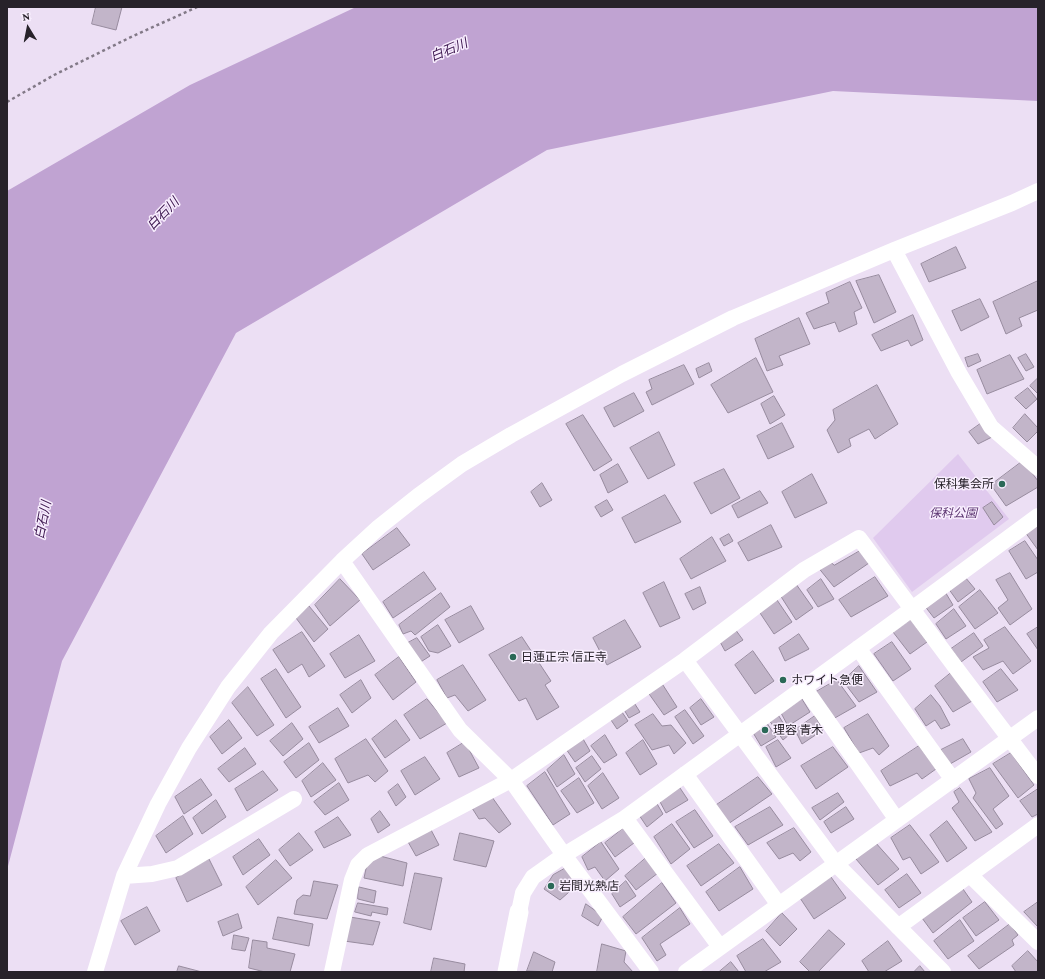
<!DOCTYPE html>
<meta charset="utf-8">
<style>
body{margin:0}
#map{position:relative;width:1045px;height:979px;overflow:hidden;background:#ecdff4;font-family:"Crimson Pro",serif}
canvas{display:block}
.frame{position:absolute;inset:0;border:8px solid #27222a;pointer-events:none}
.north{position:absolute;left:8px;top:8px;width:40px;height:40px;-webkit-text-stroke:3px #f8eefe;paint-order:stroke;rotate:350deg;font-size:11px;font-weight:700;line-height:16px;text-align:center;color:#27222a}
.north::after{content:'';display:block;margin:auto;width:14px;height:18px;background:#27222a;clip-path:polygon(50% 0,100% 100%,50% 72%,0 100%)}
</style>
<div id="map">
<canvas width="1045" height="979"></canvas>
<div class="frame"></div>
<div class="north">N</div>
</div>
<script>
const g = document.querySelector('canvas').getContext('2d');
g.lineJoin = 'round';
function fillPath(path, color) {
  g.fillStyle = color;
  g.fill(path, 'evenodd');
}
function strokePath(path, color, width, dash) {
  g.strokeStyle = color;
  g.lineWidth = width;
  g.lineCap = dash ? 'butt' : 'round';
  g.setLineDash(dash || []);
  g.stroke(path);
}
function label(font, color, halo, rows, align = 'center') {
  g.font = font + ' "Crimson Pro","Noto Sans JP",serif';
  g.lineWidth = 3;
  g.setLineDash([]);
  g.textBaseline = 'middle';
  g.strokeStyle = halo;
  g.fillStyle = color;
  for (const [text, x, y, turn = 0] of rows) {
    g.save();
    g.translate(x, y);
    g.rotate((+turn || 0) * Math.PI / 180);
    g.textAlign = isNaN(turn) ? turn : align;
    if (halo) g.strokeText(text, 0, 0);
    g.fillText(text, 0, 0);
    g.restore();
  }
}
const green = new Path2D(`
 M958,454L1009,519L912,592L873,538Z`);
const water = new Path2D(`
 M356,7H1038V101L833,91L547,150L236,333L62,661L7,870V191L190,85Z`);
const building = new Path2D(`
 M96,7H122L116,30L92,24Z
 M956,247L966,268L929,282L921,264Z
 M879,275L896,312L874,323L856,281Z
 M1038,281V310L1019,318L1022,326L1006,334L993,302Z
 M850,282L862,308L854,312L857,324L839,332L835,322L814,329L806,313L829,303L826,293Z
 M980,299L989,317L961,331L952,311Z
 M913,315L923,340L911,346L908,340L881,351L872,335Z
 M799,318L810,344L779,356L783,365L767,371L755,339Z
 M978,354L981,361L968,367L965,358Z
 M1026,354L1034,367L1026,371L1018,358Z
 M1010,355L1024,379L987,394L977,370Z
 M756,358L773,392L728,413L711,385Z
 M709,363L712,371L699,378L696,369Z
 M684,365L694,384L652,405L646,392L652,389L649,380Z
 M1038,378V394L1030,386Z
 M877,385L898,424L875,439L869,429L849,439L851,446L838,453L827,430L835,420L833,410Z
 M1028,388L1037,399L1026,409L1015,398Z
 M634,393L644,411L614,427L604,408Z
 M774,396L785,415L770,424L761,404Z
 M1025,414L1038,428V431L1027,442L1013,428Z
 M583,415L612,460L594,471L566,424Z
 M983,422L992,437L978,444L969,432Z
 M782,423L794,447L768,459L757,436Z
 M659,432L675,465L648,479L630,448Z
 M1023,461L1038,481V487L1006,506L991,485Z
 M618,464L628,482L608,493L600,475Z
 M724,469L740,498L711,514L694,483Z
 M812,474L827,503L795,518L782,492Z
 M542,483L552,500L540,507L531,492Z
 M760,491L768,503L738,518L732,506Z
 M665,495L681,522L635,543L622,518Z
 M607,500L613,510L601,517L595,507Z
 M992,502L1003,517L994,525L983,508Z
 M1038,523V550L1025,532Z
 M771,525L782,547L748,561L738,543Z
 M397,528L410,545L373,570L362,554Z
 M729,534L733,541L724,546L720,539Z
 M712,537L726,561L691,579L680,559Z
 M1025,541L1038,560V572L1026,579L1009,551Z
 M860,551L869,563L834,587L817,566L828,560L834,565Z
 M424,572L436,589L393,618L383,602Z
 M1010,573L1032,609L1010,625L998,608L1008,600L996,580Z
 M875,577L888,596L851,617L839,600Z
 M965,577L975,589L958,602L948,588Z
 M340,579L360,600L330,626L315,605Z
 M821,579L834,599L818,607L807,590Z
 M664,582L680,618L660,627L643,593Z
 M796,584L813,608L796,620L780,595Z
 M700,587L706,603L693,610L685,594Z
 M944,590L953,605L934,618L924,605Z
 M980,590L998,613L975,629L959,607Z
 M441,593L450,607L415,635L411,631L403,634L399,625Z
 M777,600L792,622L774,634L758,610Z
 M309,606L328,629L314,642L296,618Z
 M471,606L484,629L459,643L445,620Z
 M954,609L966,626L946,639L936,624Z
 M625,620L641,647L607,665L593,638Z
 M911,620L927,642L910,654L893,632Z
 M438,625L451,646L438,653L429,651L421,637Z
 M1005,627L1031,661L1013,674L1003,661L983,670L973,657L989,648L984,640Z
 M1038,627V650L1027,634Z
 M735,629L743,640L725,651L719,640Z
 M302,632L325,666L309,677L302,664L288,673L273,650Z
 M974,633L983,646L961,662L951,649Z
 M799,634L809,649L785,661L779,648Z
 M359,635L375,661L345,678L330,654Z
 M522,637L551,681L545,685L559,707L537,720L526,698L519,701L489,655Z
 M417,638L430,656L419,663L406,644Z
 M892,642L911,669L893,681L874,654Z
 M753,651L774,681L755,694L735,665Z
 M399,657L416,682L393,700L375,675Z
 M463,665L486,700L468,711L455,695L447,698L437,680Z
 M859,666L877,692L859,702L843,681Z
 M276,669L301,707L286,718L261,679Z
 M1001,669L1018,690L997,702L983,682Z
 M951,673L972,701L953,712L935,686Z
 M361,680L371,698L352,713L340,695Z
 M837,680L856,706L833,719L816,692Z
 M661,682L677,707L664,715L647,691Z
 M248,687L274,725L257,736L232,703Z
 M931,695L940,706L950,725L941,729L935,720L926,726L915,709Z
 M427,699L447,723L420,739L404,715Z
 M701,699L714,717L701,725L690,708Z
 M802,699L810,712L788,726L781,713Z
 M633,701L640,712L629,718L623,708Z
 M338,708L349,726L319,743L309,727Z
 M620,709L628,721L617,729L609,717Z
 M685,710L704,736L693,744L675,717Z
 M777,713L790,734L783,740L769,720Z
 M653,714L662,726L671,725L686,743L674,754L669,745L652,750L635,725Z
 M868,714L889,746L879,755L873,748L859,753L844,728Z
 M815,716L823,730L802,744L795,730Z
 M229,720L242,738L222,754L210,737Z
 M396,720L410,740L385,758L372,739Z
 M765,720L776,737L761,746L752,731Z
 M292,723L303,739L283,756L270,741Z
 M605,735L617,755L604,763L591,746Z
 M582,737L590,751L575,762L566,749Z
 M366,739L388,771L375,782L368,775L348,783L335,759Z
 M963,739L971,752L950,764L941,750Z
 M643,740L657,764L640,775L626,753Z
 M778,740L791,758L776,767L766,747Z
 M465,742L479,768L459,777L447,753Z
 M309,743L319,760L296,778L284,762Z
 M919,746L936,769L922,779L917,773L890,786L881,771Z
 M833,747L848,767L816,789L801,766Z
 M245,748L256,764L229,782L218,769Z
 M1011,753L1034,785L1018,798L993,764Z
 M564,755L575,774L557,787L547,770Z
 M592,756L601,769L585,782L576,768Z
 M425,757L440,779L415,795L401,771Z
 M323,763L336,780L311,797L302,781Z
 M990,768L1009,796L993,809L1003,824L996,829L973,798L976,793L969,779Z
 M263,771L278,790L247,811L235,789Z
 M545,772L570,814L553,825L527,786Z
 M603,773L619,798L602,809L588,786Z
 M758,777L772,794L728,824L715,806Z
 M579,778L594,803L577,813L561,791Z
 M201,779L212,795L184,814L175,797Z
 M339,783L349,800L325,815L314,802Z
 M398,784L406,797L396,806L388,792Z
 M678,785L688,800L666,813L659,800Z
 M960,788L992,832L975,841L952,808L959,802L954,792Z
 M1038,789V814L1032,817L1020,801Z
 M838,793L844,802L820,820L812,808Z
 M492,797L511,824L499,833L485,818L479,819L472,808Z
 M216,800L226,817L202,834L193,818Z
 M656,802L663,814L647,827L639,815Z
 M770,807L783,825L748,845L735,827Z
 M846,807L854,819L831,833L824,822Z
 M695,810L713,836L694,848L676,822Z
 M380,811L390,825L378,833L371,819Z
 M183,816L193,834L166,853L156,836Z
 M338,817L351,835L324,848L315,832Z
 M947,821L967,848L947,862L930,835Z
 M672,824L690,849L671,864L654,837Z
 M910,825L939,862L921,874L910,857L903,860L891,838Z
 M430,828L439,845L416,856L407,840Z
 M624,828L634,843L615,857L605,843Z
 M794,828L811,852L800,861L793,853L779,859L767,843Z
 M299,833L313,850L290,866L279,850Z
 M460,833L494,841L486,867L454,860Z
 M259,839L270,855L243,875L233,857Z
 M601,842L619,869L605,881L595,867L588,870L582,857Z
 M875,842L899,869L878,885L856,859Z
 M719,844L734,863L701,886L687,866Z
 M380,856L407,863L403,886L364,878L367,864Z
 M646,858L658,873L636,890L625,876Z
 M209,859L222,885L187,902L176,878Z
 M276,860L292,878L258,905L246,887Z
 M740,867L753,889L719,911L706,892Z
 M566,868L577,885L560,900L544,889L553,875Z
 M415,873L442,878L431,930L404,923Z
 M907,874L921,893L899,908L885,890Z
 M831,877L846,898L814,919L800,898Z
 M314,881L338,885L327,919L294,914L297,900L303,895L310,896Z
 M626,881L636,896L620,907L612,894Z
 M662,883L676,903L636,934L623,917Z
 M359,887L376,891L374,903L358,899Z
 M963,889L972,902L933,933L922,918Z
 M985,902L999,920L976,936L963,918Z
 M1038,902V927L1024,912Z
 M358,903L388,908L387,915L372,912L371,916L355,912Z
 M586,904L603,916L598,926L582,916Z
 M147,907L160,931L135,945L121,921Z
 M680,908L690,924L660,944L666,955L657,961L642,938Z
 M782,913L797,929L780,946L766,931Z
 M238,914L242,928L223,936L218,922Z
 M278,917L313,924L309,946L273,939Z
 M350,917L380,922L373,945L344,941Z
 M960,920L974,941L948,959L934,941Z
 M1010,924L1018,935L1012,940L1014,945L979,969L968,956Z
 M829,930L845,944L818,972H810L800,962Z
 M234,935L249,938L245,951L232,949Z
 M763,939L781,962L764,972H746L737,956Z
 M253,940L267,942V948L295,954L290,972H265L249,968Z
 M888,941L902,961L884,972H869L862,961Z
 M602,944L626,951L624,962L633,972H597Z
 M1028,951L1038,962V972H1016L1012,966Z
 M534,952L555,962L552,972L527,971Z
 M434,958L465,964L464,972H431Z
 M731,962L739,972H719Z
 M179,966L202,972H177Z
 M920,966L925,972H914Z`);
const path = new Path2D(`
 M7,102L54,75L129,38L197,7`);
const minor = new Path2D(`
 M894,250L959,373L991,427L1038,468
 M342,561L460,730L511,780L564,855L651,972
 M858,648L953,780
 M685,660L836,864L943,972
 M804,687L897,820
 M685,774L779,905
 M625,818L720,947
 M970,875L1038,942
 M124,876L152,874L178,868L294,799
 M519,912L523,893L533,877L564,855L625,818L912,609L1038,516
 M898,927L1038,825
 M95,972L124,876L158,804L189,748L228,687L271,633L342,561L379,527L418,496L462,464L511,435L622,374L733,318L894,250L1012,203L1038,191
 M332,972L352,880L358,865L368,855L511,780L685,660L804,570L859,538L962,676L1038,776
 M686,972L1038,718`);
const tertiary = new Path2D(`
 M507,972L519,912`);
const markers = [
 [1002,484,4,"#2a6957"],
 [513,657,4,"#2a6957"],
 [783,680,4,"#2a6957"],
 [765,730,4,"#2a6957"],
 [551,886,4,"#2a6957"]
];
const poiNames = [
 ["保科集会所",994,484,"right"],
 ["日蓮正宗 信正寺",521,657],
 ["ホワイト急便",791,680],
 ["理容 青木",773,730],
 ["岩間光熱店",559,886]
];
const parkNames = [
 ["保科公園",953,513]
];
const waterNames = [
 ["白石川",449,50,-23],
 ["白石川",163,214,-46],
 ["白石川",43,520,-79]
];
fillPath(green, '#e0caee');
fillPath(water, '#c0a3d2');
fillPath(building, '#c2b5c9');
strokePath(building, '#978b9e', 1);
strokePath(path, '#827987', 2.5, [3, 3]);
strokePath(minor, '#fff', 16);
strokePath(tertiary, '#fff', 19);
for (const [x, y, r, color] of markers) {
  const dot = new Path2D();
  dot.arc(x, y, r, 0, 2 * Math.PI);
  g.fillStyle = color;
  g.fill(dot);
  strokePath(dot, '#f8eefe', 1.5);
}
label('12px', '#27222a', '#f8eefe', poiNames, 'left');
label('italic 12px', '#5c3571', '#f8eefe', parkNames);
label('italic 13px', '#3c164f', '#f8eefe', waterNames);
</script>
